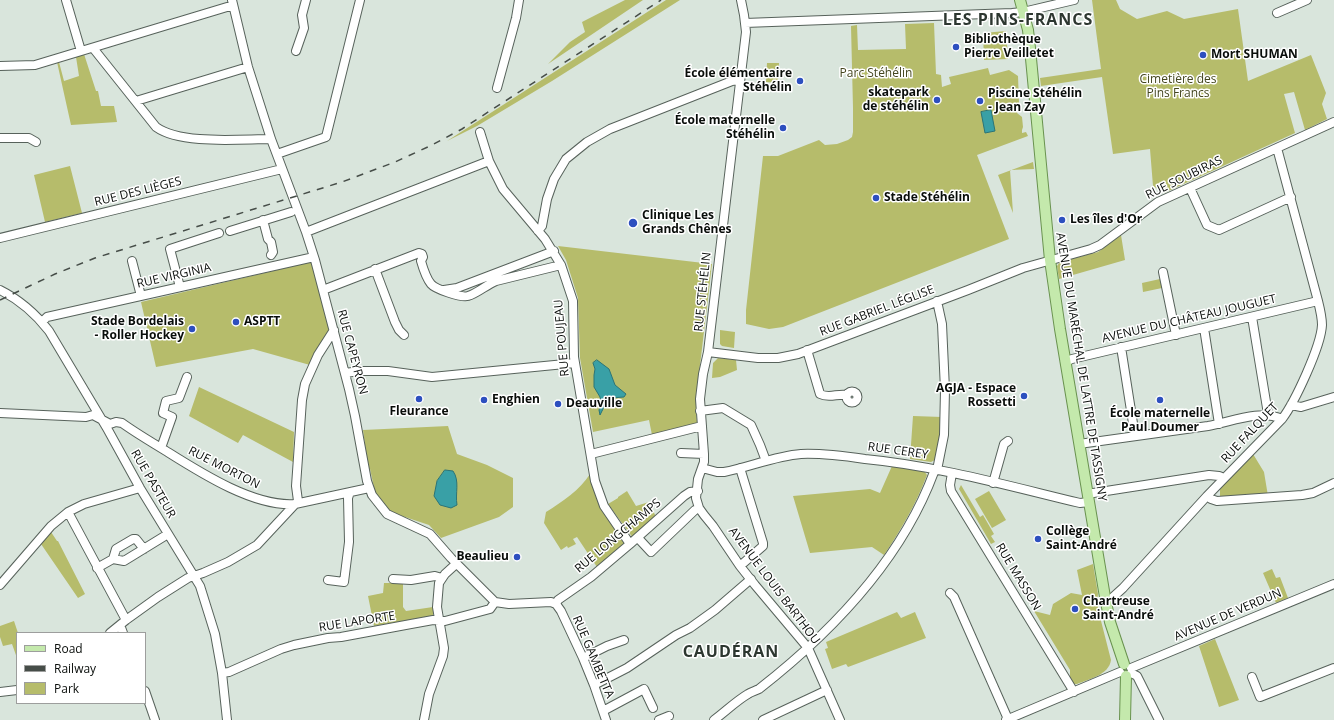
<!DOCTYPE html>
<meta charset="utf-8">
<style>
body{margin:0}
#map{position:relative;width:1334px;height:720px;overflow:hidden;background:#d9e5dc;font-family:"Open Sans",sans-serif}
canvas{display:block}
.legend{position:absolute;left:16px;top:632px;width:130px;height:72px;box-sizing:border-box;background:#fff;border:1px solid #9d9e9d;margin:0;padding:5px 7px;list-style:none;font-size:12px;color:#090d0a}
.legend li{display:flex;align-items:center;gap:8px;height:20px}
.legend b{width:20px;border:1px solid #9d9e9d}
</style>
<div id="map">
<canvas width="1334" height="720"></canvas>
<ul class="legend">
<li><b style="height:5px;background:#c4e9ac"></b>Road</li>
<li><b style="height:5px;background:#464d48"></b>Railway</li>
<li><b style="height:11px;background:#b6bc6b"></b>Park</li>
</ul>
</div>
<script>
const g = document.querySelector('canvas').getContext('2d');
g.lineJoin = 'round';
function fillPath(path, color) {
  g.fillStyle = color;
  g.fill(path, 'evenodd');
}
function strokePath(path, color, width, dash) {
  g.strokeStyle = color;
  g.lineWidth = width;
  g.lineCap = dash ? 'butt' : 'round';
  g.setLineDash(dash || []);
  g.stroke(path);
}
function label(font, color, halo, rows, align = 'center') {
  g.font = font + ' "Open Sans",sans-serif';
  g.lineWidth = 3;
  g.setLineDash([]);
  g.textBaseline = 'middle';
  g.strokeStyle = halo;
  g.fillStyle = color;
  for (const [text, x, y, turn = 0] of rows) {
    g.save();
    g.translate(x, y);
    g.rotate((+turn || 0) * Math.PI / 180);
    g.textAlign = isNaN(turn) ? turn : align;
    if (halo) g.strokeText(text, 0, 0);
    g.fillText(text, 0, 0);
    g.restore();
  }
}
const green = new Path2D(`
 M625,0H643L548,64L570,42L585,32L582,22Z
 M666,0H680L552,81L477,126L447,141Z
 M1092,0H1116L1120,9L1137,19L1167,11L1184,19L1238,9L1248,81L1311,55L1326,93L1322,104L1327,119L1305,130L1294,92L1284,94L1295,133L1164,193L1153,186L1150,149L1113,154L1102,77L1041,86L1040,78L1101,69Z
 M934,23L936,74L941,75L942,87L951,84L949,77L988,68L990,75L1009,70L1018,76L1019,103L1017,106V113L1022,117L1023,127L1022,130V133L1026,132L1028,136L977,155L1009,239L783,327L769,329L746,324V310L763,156H778L819,140L825,145L837,144L848,140L852,137L853,132V108L851,26L857,25L858,50L906,49L905,24Z
 M1006,31L1008,59L984,60L983,33Z
 M84,54L96,91H98L101,106H114L117,122L71,125L57,62H59L64,81L79,76L76,57Z
 M767,63H779L778,83L766,82Z
 M1033,162L1034,169L1010,170L1013,213L998,175Z
 M70,166L82,213L45,222L34,175Z
 M1121,235L1125,260L1059,279L1057,266L1060,262L1098,252Z
 M558,246L712,264L698,382L696,410L697,422L696,424L652,435L649,420L593,432L580,358L578,298L566,260Z
 M311,262L329,329L310,365L253,349L156,367L141,302Z
 M1160,279L1162,288L1143,292L1142,283Z
 M720,330L735,332L734,348L722,346L720,344Z
 M718,358L736,360L737,370L720,377L712,378L713,363Z
 M199,387L294,432L293,462L243,435L238,443L189,416Z
 M913,416L942,417L940,436L935,460L931,462L910,459Z
 M448,426L457,454L487,465L513,478V507L499,517L441,538L429,525L399,515H396L388,509L378,499L375,492L370,469H368L363,430Z
 M1253,454L1264,472L1268,496L1220,498V488Z
 M892,466L924,471L927,475C916,504 901,530 884,555L872,547L810,553L793,496L870,489L880,493Z
 M590,474L625,541L624,545L597,567L577,537L573,539L576,544L568,548L567,546L561,550L544,523L546,512C562,502 580,490 590,474Z
 M961,485L980,517L983,515L994,534L991,536L995,542L991,544L959,489Z
 M627,491L636,506L649,502L656,517L633,538L608,504L618,498V497Z
 M989,491L1006,520L992,528L975,499Z
 M51,532L57,541H58L85,594L78,598L41,544Z
 M1093,564L1098,594L1097,601L1099,613L1111,660C1109,675 1089,679 1077,684H1074L1070,679V670L1034,611L1050,615L1053,604L1071,593L1082,595L1077,570Z
 M1272,569L1276,578L1280,577L1288,598L1276,603L1263,573Z
 M384,583H403V607L406,611L433,607V615L431,616L374,626L368,596L383,593Z
 M897,612L901,618L915,612L926,638L848,667L846,664L832,669L825,649L828,648L826,642Z
 M14,621L18,633H17V658L12,644L3,646L0,637V626Z
 M1215,639L1239,700L1219,707L1199,646Z`);
const water = new Path2D(`
 M991,110L995,131L985,133L981,112Z
 M597,360L609,369L615,385L626,394L624,397L611,398L606,403L600,415L599,410L601,403L600,397L594,387V375L595,369L593,363Z
 M445,470L453,471C460,481 455,493 457,505L451,508L440,505L434,496L437,481Z`);
const minor = new Path2D(`
 M66,0L81,51
 M232,0L248,67L271,139L306,232L315,260L349,389L355,416L367,481L372,495L387,514L430,534L451,558L495,602L509,604L551,602L556,604
 M741,0L744,15L746,32L708,352L703,374L700,399L704,454V462L698,479L696,498L699,508L704,515L713,526L740,566L755,585L808,648L840,720
 M1277,13L1307,0
 M745,23L1012,13L1023,12L1074,0
 M93,48L156,127C181,145 240,139 271,139
 M296,51L304,28L302,15L306,0
 M0,66L35,65L227,7H233
 M497,88L516,18L519,0
 M136,101L248,67
 M480,132L489,161L503,189L545,239L561,265L573,301L574,357L595,481L604,506L630,544
 M0,138H29L36,142
 M277,154L326,137L360,0
 M1190,188L1207,225L1219,230L1291,197
 M263,220L268,239L271,242L273,252L271,255
 M230,231L291,212
 M538,231L542,226L547,199L554,179L566,159L587,142L610,129L732,81L740,79
 M306,232L489,161
 M0,238L282,169
 M132,261L141,296
 M375,269L395,322L399,330L404,335
 M1163,272L1176,335
 M180,287L170,249L219,233
 M0,290C20,300 35,313 49,331L108,430L140,488L200,586L215,634L222,673L227,720
 M323,290L419,253L422,254L423,257L421,261C423,268 426,278 431,284C435,289 461,298 468,296C478,293 486,285 496,281L561,265
 M444,290L457,288L554,251
 M1252,317L1268,414
 M42,322L47,317L314,257
 M1204,328L1219,424
 M1121,347L1135,436
 M807,350L820,394C829,399 838,393 847,395
 M708,352L758,358H778L798,354L968,290L1023,268L1091,249L1100,245L1158,202L1334,122
 M1065,362L1072,359L1318,301
 M345,373L360,371H388L432,377L575,363
 M846.5 397a5.5 5.5 0 1 1 11 0a5.5 5.5 0 1 1-11 0Z
 M1291,405L1301,407L1334,397
 M700,411L723,408L751,425L760,445L766,461
 M0,413L86,417L93,415L110,424L116,422L122,423C136,433 151,442 166,451C201,473 254,507 295,504L369,488
 M1079,444L1208,426C1231,422 1259,409 1282,419
 M161,448L172,417L163,413L166,401L179,398L187,377
 M681,453L704,454
 M591,454L702,426
 M702,468L717,472H724C750,467 775,456 801,454C823,453 844,456 865,459C938,466 1009,486 1080,503L1089,502
 M740,468L763,543V546L740,566
 M952,473L950,485L951,491L1074,692
 M993,483L1004,444L1008,441
 M1087,494L1209,475L1219,476L1224,478
 M1207,496L1211,499L1217,501L1302,495L1313,493L1334,483
 M68,512L126,620
 M638,538L651,552L695,510L699,508
 M113,559L116,549L133,539H136L144,549
 M97,568L113,559L124,561L168,534
 M393,579L411,580L435,576L442,578
 M328,580L344,582L349,542L348,498L350,492
 M0,585L51,526L68,512L84,504L140,488
 M950,593L954,597L1008,719
 M1106,601L1112,598L1123,588L1207,496L1282,419C1295,402 1321,346 1322,325C1322,317 1320,309 1318,301L1277,148
 M556,604L558,600L591,577L630,544L684,496L690,492L698,491
 M556,604L561,611L583,658L594,685L606,720
 M120,625L123,633
 M110,633L126,620L158,597L188,578L203,573L228,562L257,545L298,501L296,486L302,400L305,384L318,355L334,330
 M583,658L607,646L624,640
 M1131,668L1334,584
 M222,673L229,672L281,649L294,645L328,638L341,637L411,624L433,620L445,621L490,609L495,602
 M1131,673L1137,676L1159,720
 M1252,677L1260,697L1334,668
 M594,685L627,668L676,635L690,628L715,610L751,579
 M145,691L155,720
 M0,692L17,690
 M603,711L644,689L653,708
 M424,720L429,694L443,656L444,648L437,607L439,583L445,574L456,564
 M659,720L669,716
 M714,720C725,712 736,701 748,694C751,692 755,691 759,689C832,632 901,561 934,472L937,470L944,435L945,390L942,324L937,301
 M763,720L827,690
 M1006,720L1120,672`);
const major = new Path2D(`
 M1020,0L1028,30L1030,48L1050,260L1060,329L1105,597L1110,622L1124,664
 M1125,720L1126,676`);
const rail = new Path2D(`
 M0,300L55,274L95,258L342,182L395,162L430,146L462,129L661,0`);
const markers = [
 [956,47,4,"#2d4fbf"],
 [1203,55,4,"#2d4fbf"],
 [800,81,4,"#2d4fbf"],
 [937,100,4,"#2d4fbf"],
 [980,101,4,"#2d4fbf"],
 [783,128,4,"#2d4fbf"],
 [876,198,4,"#2d4fbf"],
 [1062,220,4,"#2d4fbf"],
 [633,223,5,"#2d4fbf"],
 [236,322,4,"#2d4fbf"],
 [192,329,4,"#2d4fbf"],
 [1024,396,4,"#2d4fbf"],
 [419,399,4,"#2d4fbf"],
 [484,400,4,"#2d4fbf"],
 [1160,400,4,"#2d4fbf"],
 [558,404,4,"#2d4fbf"],
 [1038,539,4,"#2d4fbf"],
 [517,557,4,"#2d4fbf"],
 [1075,609,4,"#2d4fbf"]
];
const poiNames = [
 ["Bibliothèque",964,40],
 ["Pierre Veilletet",964,54],
 ["Mort SHUMAN",1211,55],
 ["École élémentaire",792,74,"right"],
 ["Stéhélin",792,88,"right"],
 ["skatepark",929,93,"right"],
 ["de stéhélin",929,107,"right"],
 ["Piscine Stéhélin",988,94],
 ["- Jean Zay",988,108],
 ["École maternelle",775,121,"right"],
 ["Stéhélin",775,135,"right"],
 ["Stade Stéhélin",884,198],
 ["Clinique Les",642,216],
 ["Grands Chênes",642,230],
 ["Les îles d'Or",1070,220],
 ["Stade Bordelais",184,322,"right"],
 ["- Roller Hockey",184,336,"right"],
 ["ASPTT",244,322],
 ["AGJA - Espace",1016,389,"right"],
 ["Rossetti",1016,403,"right"],
 ["Enghien",492,400],
 ["Deauville",566,404],
 ["Fleurance",419,412,"center"],
 ["École maternelle",1160,414,"center"],
 ["Paul Doumer",1160,428,"center"],
 ["Collège",1046,532],
 ["Saint-André",1046,546],
 ["Beaulieu",509,557,"right"],
 ["Chartreuse",1083,602],
 ["Saint-André",1083,616]
];
const parkNames = [
 ["Parc Stéhélin",876,74],
 ["Cimetière des",1178,80],
 ["Pins Francs",1178,94]
];
const streetNames = [
 ["RUE SOUBIRAS",1184,178,-26],
 ["RUE DES LIÈGES",138,192,-14],
 ["RUE VIRGINIA",174,276,-13],
 ["RUE STÉHÉLIN",703,292,-84],
 ["RUE GABRIEL LÉGLISE",877,311,-21],
 ["AVENUE DU CHÂTEAU JOUGUET",1189,319,-13],
 ["RUE POUJEAU",562,338,-95],
 ["RUE CAPEYRON",352,352,75],
 ["AVENUE DU MARÉCHAL DE LATTRE DE TASSIGNY",1081,367,81],
 ["RUE FALQUET",1250,433,-47],
 ["RUE CEREY",898,451,8],
 ["RUE MORTON",224,468,27],
 ["RUE PASTEUR",153,484,60],
 ["RUE LONGCHAMPS",618,536,-40],
 ["RUE MASSON",1018,577,59],
 ["AVENUE LOUIS BARTHOU",774,586,53],
 ["AVENUE DE VERDUN",1228,615,-23],
 ["RUE LAPORTE",357,622,-9],
 ["RUE GAMBETTA",593,657,67]
];
const districtNames = [
 ["LES PINS-FRANCS",1018,20],
 ["CAUDÉRAN",731,652]
];
fillPath(green, '#b6bc6b');
fillPath(water, '#39a0a6');
strokePath(water, '#2b7477', 1);
strokePath(minor, '#57625b', 10);
strokePath(major, '#69924f', 12);
strokePath(minor, '#fff', 8);
strokePath(major, '#c4e9ac', 10);
strokePath(rail, '#464d48', 1.5, [7, 7]);
for (const [x, y, r, color] of markers) {
  const dot = new Path2D();
  dot.arc(x, y, r, 0, 2 * Math.PI);
  g.fillStyle = color;
  g.fill(dot);
  strokePath(dot, '#fff', 1.5);
}
label('bold 12px', '#090d0a', '#fff', poiNames, 'left');
label('12px', '#44461f', '#fff', parkNames);
label('12px', '#090d0a', '#fff', streetNames);
g.letterSpacing = '1px';
label('bold 16px', '#2d3730', '#fff', districtNames);
g.letterSpacing = '0px';
</script>
